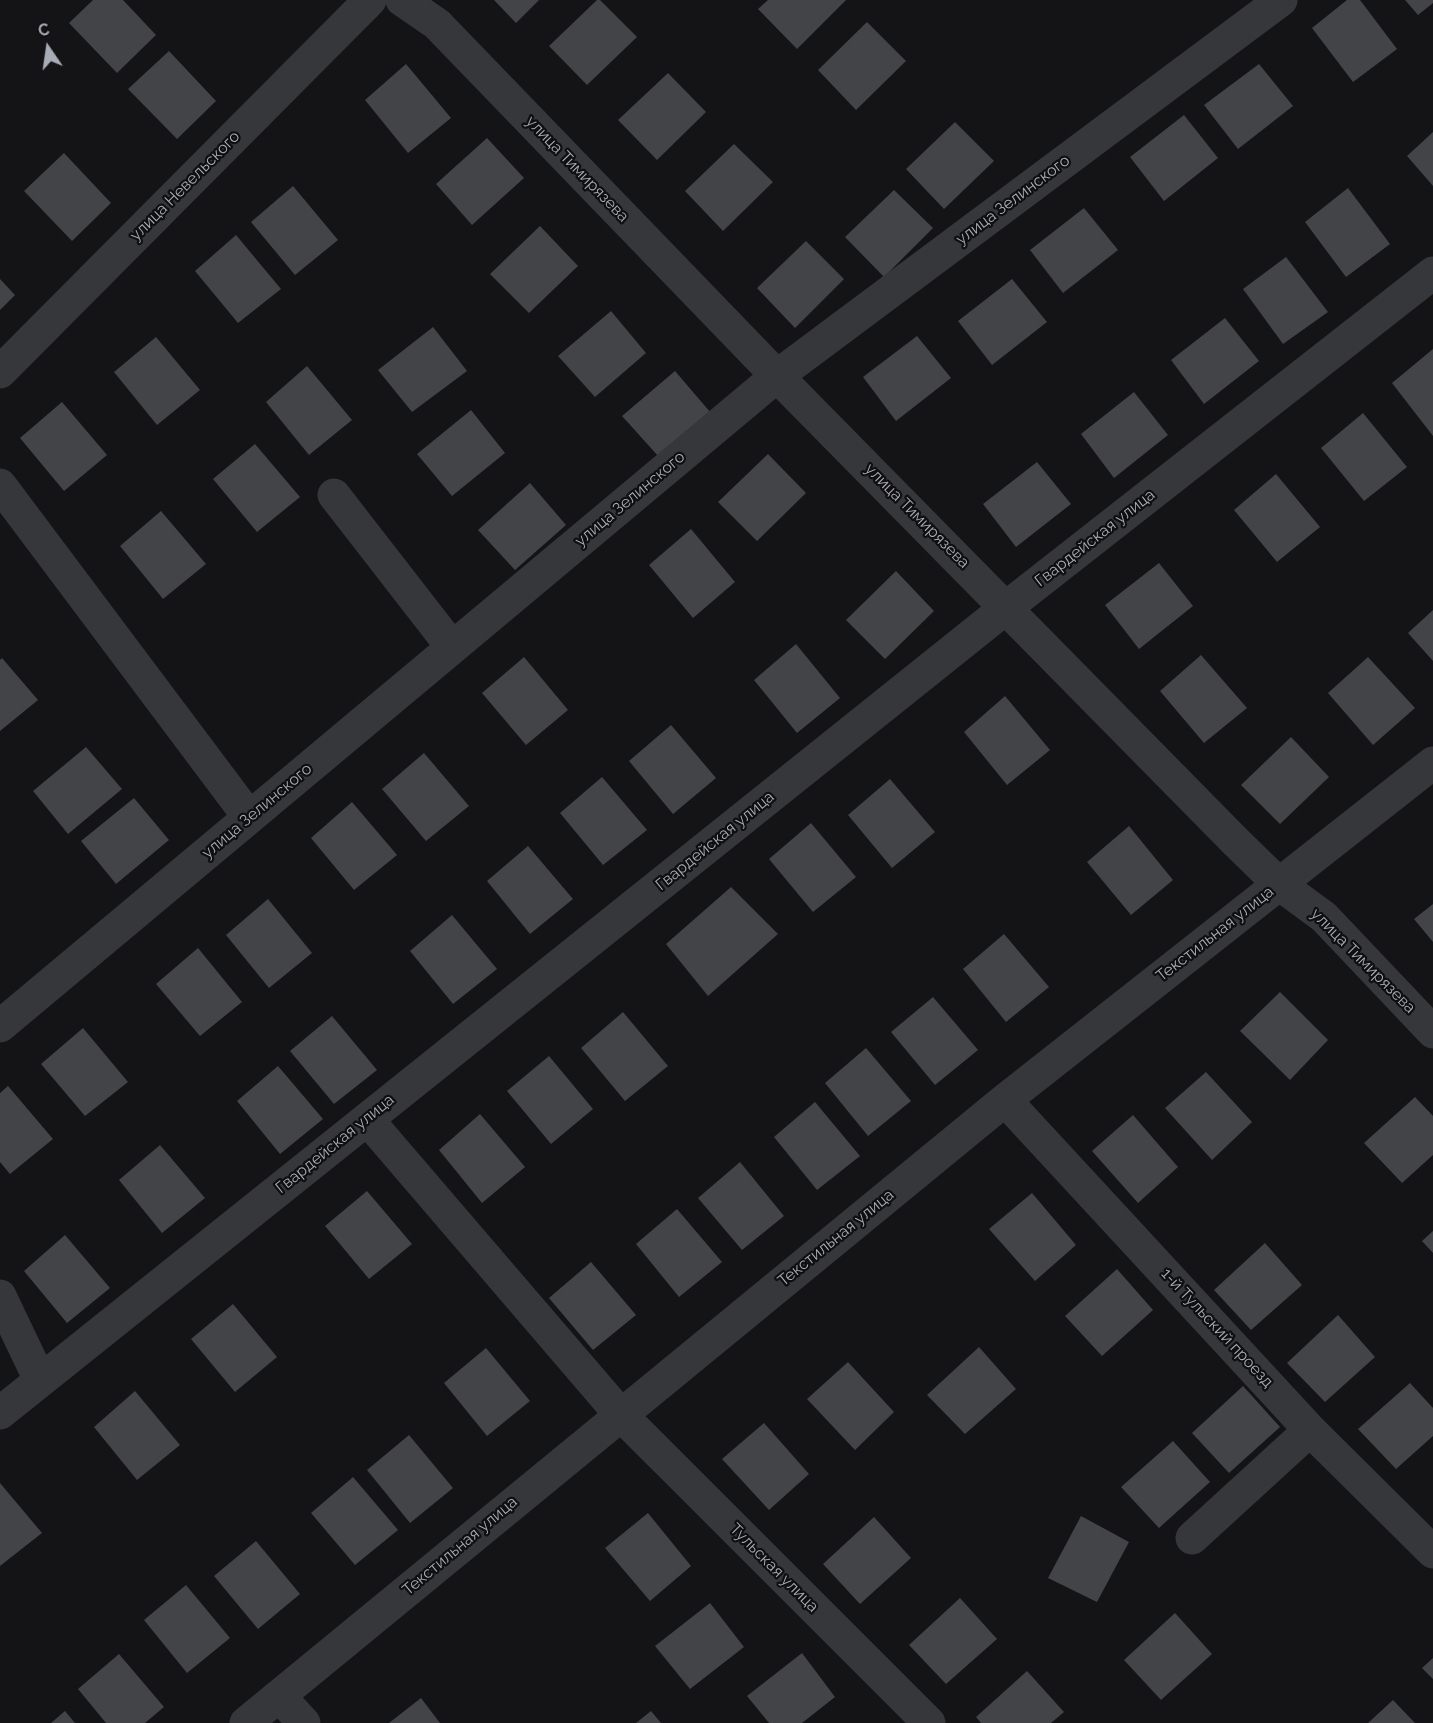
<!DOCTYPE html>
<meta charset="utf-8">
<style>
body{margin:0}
#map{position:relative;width:1433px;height:1723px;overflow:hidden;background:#141416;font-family:Raleway,sans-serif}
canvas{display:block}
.north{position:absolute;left:18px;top:18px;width:60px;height:60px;-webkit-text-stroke:4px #0f0f11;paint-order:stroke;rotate:347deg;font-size:16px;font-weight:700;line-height:24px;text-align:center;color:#a8acb4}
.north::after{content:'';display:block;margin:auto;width:21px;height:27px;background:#a8acb4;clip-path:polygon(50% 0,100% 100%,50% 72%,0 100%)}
</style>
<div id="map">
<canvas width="1433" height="1723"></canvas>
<div class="north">С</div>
</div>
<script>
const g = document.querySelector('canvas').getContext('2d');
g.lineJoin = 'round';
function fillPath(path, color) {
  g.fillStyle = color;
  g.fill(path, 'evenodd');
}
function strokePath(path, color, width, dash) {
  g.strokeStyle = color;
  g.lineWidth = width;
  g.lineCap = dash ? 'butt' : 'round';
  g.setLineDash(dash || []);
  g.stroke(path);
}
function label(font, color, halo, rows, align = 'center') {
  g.font = font + ' Raleway,sans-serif';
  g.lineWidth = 4.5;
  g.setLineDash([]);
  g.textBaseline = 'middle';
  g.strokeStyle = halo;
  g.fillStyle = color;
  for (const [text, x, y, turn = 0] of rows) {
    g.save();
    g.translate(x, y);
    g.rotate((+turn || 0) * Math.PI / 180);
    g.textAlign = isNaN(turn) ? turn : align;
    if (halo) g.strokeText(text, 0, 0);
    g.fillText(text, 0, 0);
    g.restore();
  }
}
const building = new Path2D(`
 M93,0H123L156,35L117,73L69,23Z
 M494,0H539L516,23Z
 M597,0H600L637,37L587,85L549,46Z
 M768,0H846L797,49L758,9Z
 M1347,0H1360L1397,49L1353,82L1312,28Z
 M1405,0H1433V3L1418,15Z
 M867,22L906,61L856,110L818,70Z
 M169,51L216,101L177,139L128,89Z
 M406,64L451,118L408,153L365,100Z
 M1259,64L1293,106L1238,149L1204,105Z
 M668,73L706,112L657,160L618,120Z
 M1184,115L1218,158L1164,201L1130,157Z
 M955,122L994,161L944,209L906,169Z
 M1433,132V186L1407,156Z
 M487,138L524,178L472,225L436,184Z
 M734,144L773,182L723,231L685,191Z
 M64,153L111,203L72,241L24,191Z
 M293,186L338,240L295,275L251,222Z
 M1348,188L1390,244L1346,277L1305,222Z
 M894,190L933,228L884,277L845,237Z
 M1084,208L1118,250L1063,293L1030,250Z
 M540,226L578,266L529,313L490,274Z
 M236,235L281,289L238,323L195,271Z
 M806,241L844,279L795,328L757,288Z
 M1286,257L1328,312L1283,344L1243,289Z
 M0,279L15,295L0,310Z
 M1012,279L1047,322L992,365L958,321Z
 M611,311L646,353L595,397L558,356Z
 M1225,318L1259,361L1204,404L1171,360Z
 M433,327L467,371L412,412L378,370Z
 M917,336L951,378L896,421L863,377Z
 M156,337L200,390L157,425L114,372Z
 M1433,349V436L1392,383Z
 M307,366L352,420L309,455L266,402Z
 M675,371L711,413L659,457L622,416Z
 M1134,392L1168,435L1114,478L1081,434Z
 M62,402L107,455L64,491L20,438Z
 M471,410L505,453L452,496L417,454Z
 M1363,413L1407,467L1364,501L1321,448Z
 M255,444L300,497L257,532L213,479Z
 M768,454L806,493L757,541L718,502Z
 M1037,462L1071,504L1016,547L983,504Z
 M1276,474L1320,527L1277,562L1234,510Z
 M530,483L566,525L515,570L478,530Z
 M161,511L206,564L163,599L120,546Z
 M691,529L735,582L693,618L649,565Z
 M1159,563L1193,606L1139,649L1105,605Z
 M896,571L934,611L885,659L846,620Z
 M1433,610V661L1408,633Z
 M796,644L840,698L797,733L754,680Z
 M1201,655L1247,708L1204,743L1160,691Z
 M524,657L568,710L526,745L482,693Z
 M1368,657L1415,708L1373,745L1328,693Z
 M2,658L38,700L0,731V660Z
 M1005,696L1050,750L1007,785L964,732Z
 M671,725L716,778L673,814L629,761Z
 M1291,737L1329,777L1280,824L1241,785Z
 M86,747L122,789L68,834L33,791Z
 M424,753L469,806L426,841L382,789Z
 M602,777L647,830L603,865L560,813Z
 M890,779L935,832L892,868L848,815Z
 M134,798L169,840L116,884L81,841Z
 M352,802L397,855L354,890L311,838Z
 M811,823L856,877L813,912L769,859Z
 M1129,826L1173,880L1131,915L1087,862Z
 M528,846L573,899L530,934L487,881Z
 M731,887L778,934L708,996L666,944Z
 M268,899L312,953L269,988L226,935Z
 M1433,904V942L1414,919Z
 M452,915L497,969L453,1004L410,951Z
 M1004,934L1049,987L1006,1022L963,969Z
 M198,948L242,1002L200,1036L156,984Z
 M1280,992L1328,1040L1290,1080L1240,1031Z
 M933,997L978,1050L935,1085L891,1032Z
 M623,1012L668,1066L625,1101L581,1048Z
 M332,1016L377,1070L334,1104L290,1051Z
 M83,1028L128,1082L85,1116L41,1064Z
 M866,1048L911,1101L868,1136L825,1083Z
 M549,1056L593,1109L551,1144L507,1091Z
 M278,1066L323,1119L280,1154L237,1101Z
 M1206,1072L1252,1122L1212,1160L1165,1108Z
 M8,1086L53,1139L10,1174L0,1162V1093Z
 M1415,1097L1433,1116V1155L1402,1183L1364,1143Z
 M815,1102L860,1156L817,1190L774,1137Z
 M480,1114L525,1167L482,1203L439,1150Z
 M1133,1115L1178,1167L1138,1203L1092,1151Z
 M160,1145L205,1198L162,1233L119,1180Z
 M740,1162L784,1216L742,1250L698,1198Z
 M367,1191L412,1244L369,1279L325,1226Z
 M1032,1193L1076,1245L1035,1281L989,1229Z
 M677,1209L722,1262L679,1297L636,1244Z
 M1433,1231V1253L1422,1241Z
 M65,1235L110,1288L67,1323L24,1271Z
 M1265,1243L1302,1285L1251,1330L1214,1290Z
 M591,1262L636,1315L593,1350L549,1298Z
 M1117,1269L1153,1310L1102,1356L1065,1316Z
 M233,1304L277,1357L235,1392L191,1339Z
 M1338,1315L1375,1357L1325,1402L1287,1363Z
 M979,1347L1016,1389L965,1434L927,1395Z
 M486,1348L530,1401L487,1436L444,1383Z
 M848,1362L894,1412L855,1450L807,1399Z
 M1410,1383L1433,1408V1436L1396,1469L1358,1429Z
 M1243,1386L1280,1427L1229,1473L1192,1433Z
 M135,1391L180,1445L137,1480L94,1427Z
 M764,1423L809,1474L769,1510L722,1459Z
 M409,1435L453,1488L410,1523L367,1470Z
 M1173,1441L1210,1482L1159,1528L1121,1487Z
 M353,1477L398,1530L355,1565L311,1513Z
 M0,1483L42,1533L0,1566Z
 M648,1513L691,1566L650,1601L605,1548Z
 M1081,1516L1129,1542L1097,1602L1048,1578Z
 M874,1517L911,1558L860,1604L823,1564Z
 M256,1541L300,1594L258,1629L214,1576Z
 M186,1585L230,1638L187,1673L144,1620Z
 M960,1598L997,1639L946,1684L909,1645Z
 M710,1603L744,1647L690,1689L655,1646Z
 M1175,1613L1212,1654L1161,1700L1124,1660Z
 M802,1653L835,1697L802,1723H769L747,1696Z
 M119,1654L164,1707L145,1723H106L78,1689Z
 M1433,1658V1679L1422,1668Z
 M1027,1671L1064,1712L1051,1723H981L976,1717Z
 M421,1698L440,1723H389Z
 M1393,1700L1415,1723H1368Z
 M65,1711L75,1723H51Z
 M651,1711L661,1723H636Z`);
const minor = new Path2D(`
 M402,0L437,24L777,376L1235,841L1279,884L1324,917L1433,1032
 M0,372L370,0
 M0,485L249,817
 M334,495L452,647
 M0,1026L777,376L1281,0
 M1005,1100L1310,1430L1433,1552
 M367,1119L620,1414L929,1723
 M0,1296L40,1380
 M0,1413L1007,607L1433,273
 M1192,1538L1310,1430
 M279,1696L304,1723
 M246,1723L1005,1100L1433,763`);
const streetNames = [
 ["улица Тимирязева",577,169,46],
 ["улица Невельского",185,186,-45],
 ["улица Зелинского",1013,200,-37],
 ["улица Зелинского",630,499,-40],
 ["улица Тимирязева",917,516,45],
 ["Гвардейская улица",1095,538,-38],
 ["улица Зелинского",257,811,-40],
 ["Гвардейская улица",715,841,-39],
 ["Текстильная улица",1215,934,-38],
 ["улица Тимирязева",1363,961,45],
 ["Гвардейская улица",335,1144,-39],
 ["Текстильная улица",836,1238,-39],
 ["1-й Тульский проезд",1217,1328,47],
 ["Текстильная улица",460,1546,-40],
 ["Тульская улица",774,1568,45]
];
fillPath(building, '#434448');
strokePath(minor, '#36373a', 33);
label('16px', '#a8acb4', '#0f0f11', streetNames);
</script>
